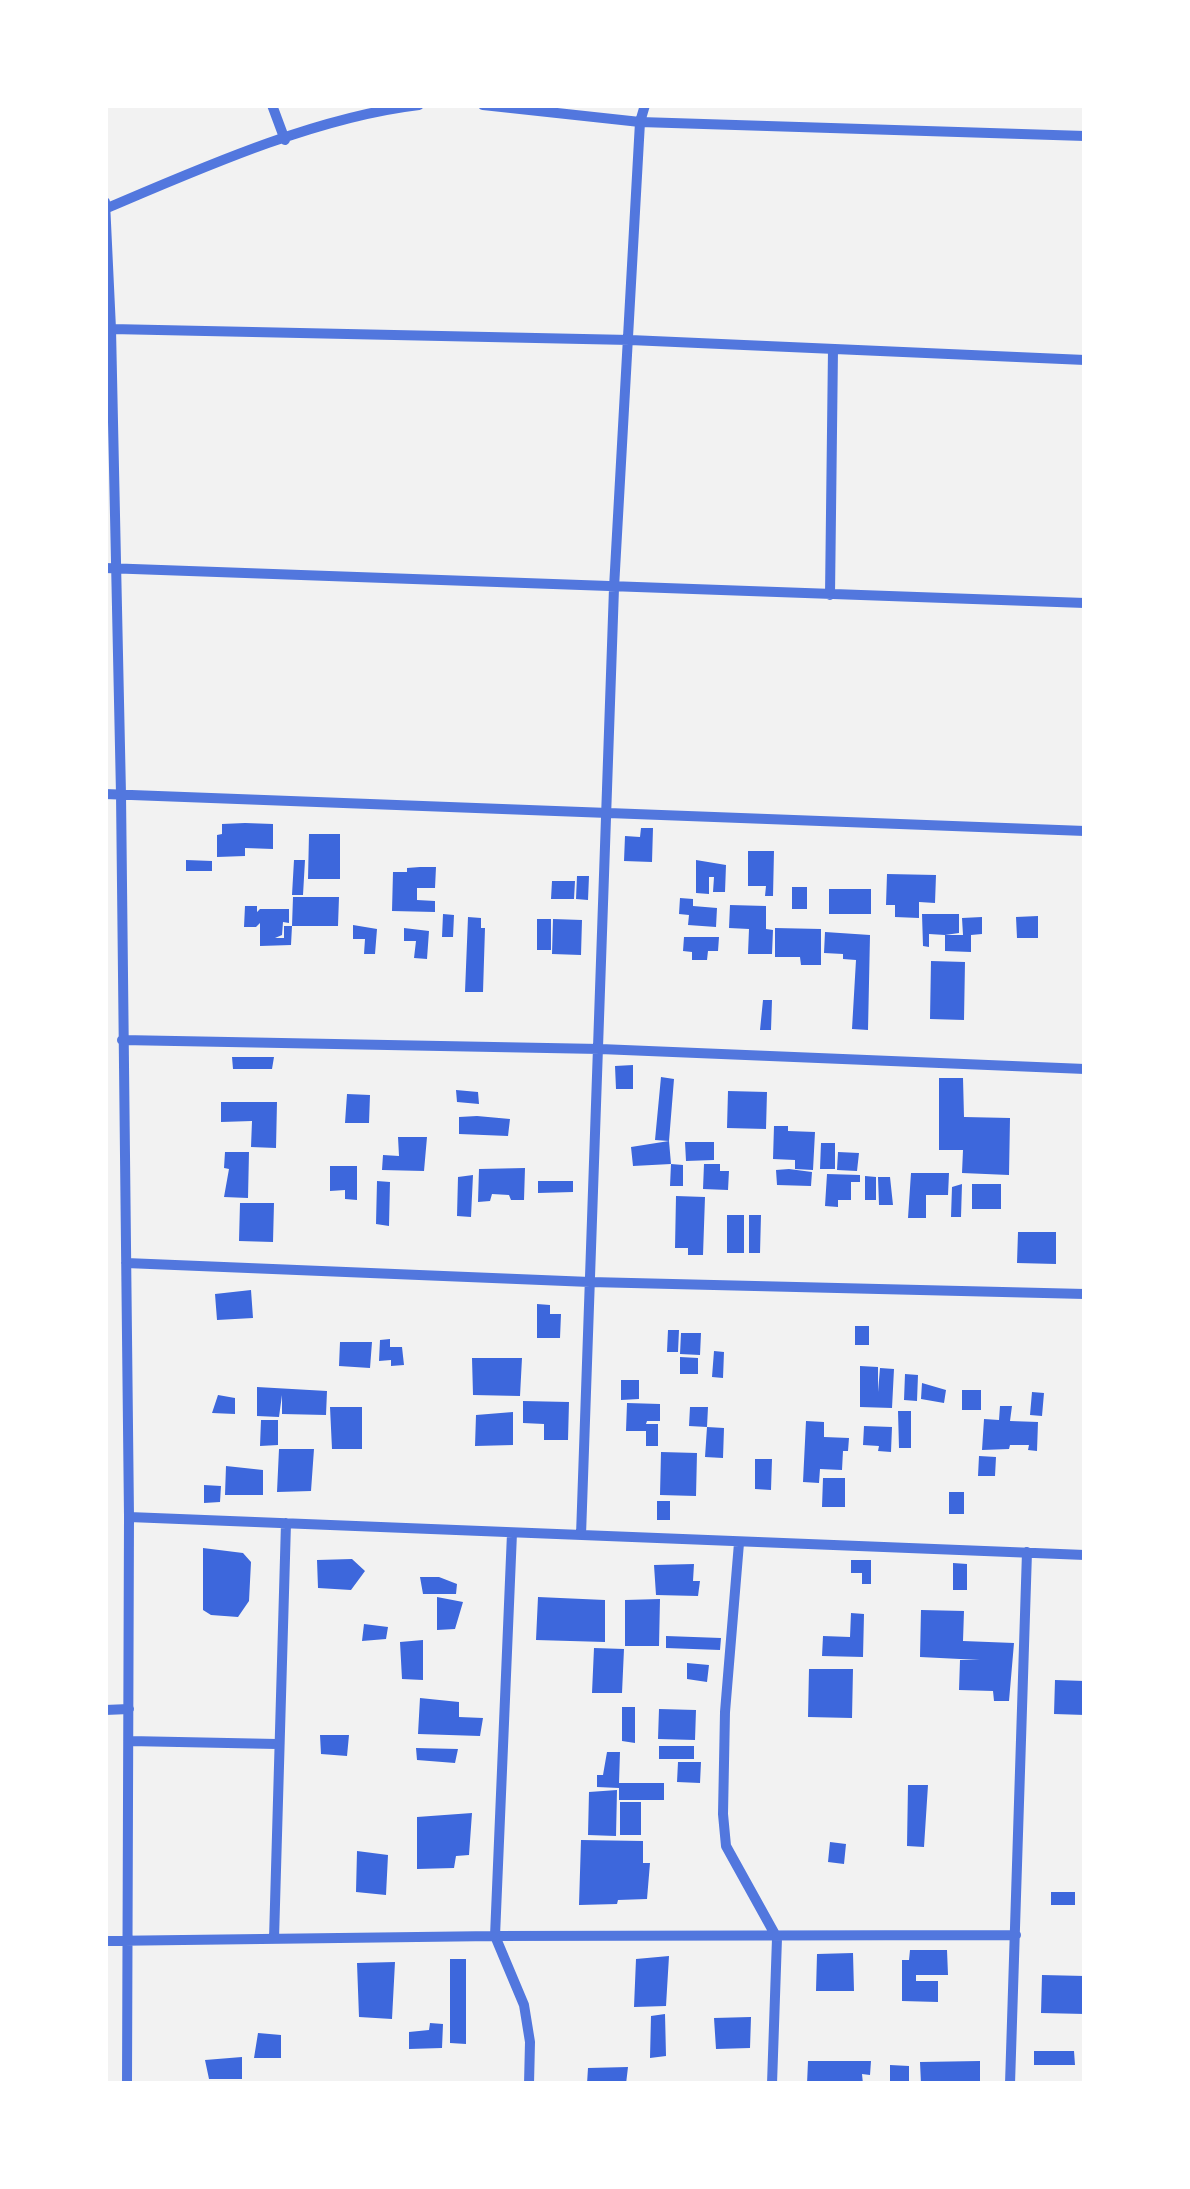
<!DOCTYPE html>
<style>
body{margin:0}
#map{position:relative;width:1190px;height:2189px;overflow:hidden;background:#f2f2f2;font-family:Helvetica,sans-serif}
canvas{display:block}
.frame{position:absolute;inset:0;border:108px solid #fff;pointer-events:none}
</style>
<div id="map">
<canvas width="1190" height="2189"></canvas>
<div class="frame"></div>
</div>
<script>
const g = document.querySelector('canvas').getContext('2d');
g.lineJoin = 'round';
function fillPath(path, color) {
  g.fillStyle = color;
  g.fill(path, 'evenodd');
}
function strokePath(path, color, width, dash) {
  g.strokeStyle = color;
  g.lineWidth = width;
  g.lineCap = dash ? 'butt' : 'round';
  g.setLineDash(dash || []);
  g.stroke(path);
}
const building = new Path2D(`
 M245,823L273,824V849L245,848V856L217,857V835L222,834V824Z
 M641,828H653L652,862L624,861L625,836L640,837Z
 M309,834H340V879H308Z
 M748,851H774L773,896H765L766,886H748Z
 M186,860L212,861V871H186Z
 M294,860H305L303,895H292Z
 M696,860L726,865L725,892H713L714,877H709V894L696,893Z
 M420,867H436L435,888H417V900L435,901V912L392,911L393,872H407V868Z
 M887,874L936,875L935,903L919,902V918L895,917V905H886Z
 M577,876H589L588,900L576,899Z
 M552,881H575L574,899H551Z
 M792,887H807V909H792Z
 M829,889H871V914H829Z
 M293,897H339L338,926H292Z
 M680,898L693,899V906L717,908L716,927L688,925L689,915L679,914Z
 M730,905L766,906V929L773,930L772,954H748L749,929L729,928Z
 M245,906H257V912L260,909H289V923L283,922L282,935L275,938H284V926H292L291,945L260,946V923L256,927H244Z
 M443,914L454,915L453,937H442Z
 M922,914H959V933L945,935H963L962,918L982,917V934L971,935V952L945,951V935L929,934V947L923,946Z
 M1038,916V938H1017L1016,917Z
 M468,917L481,918V928H485L483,992H465Z
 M537,919H551V950H537Z
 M553,919L582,920L581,955L552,954Z
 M353,925L377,929L375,954H364L365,939H353Z
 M404,928L429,931L427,959L414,958L416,941H404Z
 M775,928L821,929V965H801L800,957H775Z
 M825,932L870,935L868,1030L852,1029L856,960L843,959V954L824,953Z
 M684,937H719L718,951H708L707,960H692V952L683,951Z
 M931,961L965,962L964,1020L930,1019Z
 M763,1000H772L771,1030H760Z
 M232,1057H274L272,1069H233Z
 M633,1065V1089H616L615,1066Z
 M661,1077L674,1079L669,1141L655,1140Z
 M939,1078H963L964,1117L1010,1118L1009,1175L962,1173L963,1150H939Z
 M456,1090L478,1092L479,1104L457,1102Z
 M728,1091L767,1092L766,1129L727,1128Z
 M347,1094L370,1095L369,1123H345Z
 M221,1102H277L276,1148L251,1147L252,1121L221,1122Z
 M477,1116L510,1119L508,1136L459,1134V1117Z
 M774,1126H788V1131L815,1132L813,1170L795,1169V1160L773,1159Z
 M398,1137H427L424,1171L382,1170L383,1155L399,1156Z
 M669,1141L671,1164L633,1166L631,1147Z
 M685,1142H714V1160L686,1161Z
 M821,1143H835V1169H820Z
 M225,1152H249L248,1198L224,1197L229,1169L224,1168Z
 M838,1152L859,1153L857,1171L837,1170Z
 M671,1164L683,1165V1186H670Z
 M704,1164H720V1171H729L728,1190L703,1189Z
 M330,1166H357V1200L345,1199V1190L330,1191Z
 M525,1168L524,1200H511L509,1195L492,1194L490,1201L478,1202L479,1169Z
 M789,1169L812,1172L811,1186L777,1185L776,1170Z
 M911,1173H949L948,1195H926V1218H908Z
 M827,1174L860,1175V1182H851V1200H838V1207L825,1206Z
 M473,1175L471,1217L457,1216L458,1177Z
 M865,1176L876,1177V1200H865Z
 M878,1177H890L893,1205H879Z
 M377,1181L390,1182L389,1226L376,1224Z
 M538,1181H573V1192L538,1193Z
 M962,1184L961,1217H951L952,1187Z
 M972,1184H1001V1209H972Z
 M676,1196L705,1197L703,1255H688V1248H675Z
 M240,1203H274L273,1242L239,1241Z
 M727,1215H744V1253H727Z
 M749,1215H761L760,1253H749Z
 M1018,1232H1056V1264L1017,1263Z
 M251,1290L253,1318L217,1320L215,1294Z
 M537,1304L550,1305V1314H561L560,1338H537Z
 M855,1326H869V1345H855Z
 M668,1330H679L678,1352H667Z
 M681,1333H701L700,1355L680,1354Z
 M390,1339V1347H402L404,1365L391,1366V1360L379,1361L380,1340Z
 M340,1342H372L370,1368L339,1366Z
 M714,1351L724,1352L723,1378L712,1377Z
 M680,1357L698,1358V1374H680Z
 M472,1358H522L520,1396L473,1395Z
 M860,1366L878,1367V1392L880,1368L894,1369L892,1408L860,1407Z
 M905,1374L918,1375L917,1401L904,1400Z
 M621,1380H639V1399L621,1400Z
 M922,1383L946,1390L944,1403L921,1399Z
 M257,1387L327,1391L326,1415L282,1414V1395L279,1417L257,1416Z
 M962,1390H981V1410H962Z
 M1032,1392L1044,1393L1042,1416L1030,1415Z
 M218,1395L235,1398V1414L212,1413Z
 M523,1401L569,1402L568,1440H544V1424L523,1423Z
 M627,1403L660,1404V1421H647L646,1424H658V1446H646V1431H626Z
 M1000,1406H1012L1010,1421L1038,1422L1037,1451L1028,1450L1029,1445H1010L1009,1449L982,1450L984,1419L999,1420Z
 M330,1407H362V1449H332Z
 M690,1407H708L707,1427L724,1428L723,1458L705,1457L707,1427L689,1426Z
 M898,1411H911V1448H899Z
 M513,1412V1445L475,1446L476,1415Z
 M261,1420H278V1445L260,1446Z
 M806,1421L824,1422V1437L849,1438L848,1451H843L842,1470L820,1469L819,1483L803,1482Z
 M864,1426L892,1427L891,1452L878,1451L879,1446L863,1445Z
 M279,1449H314L311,1491L277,1492Z
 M661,1452L697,1453L696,1496L660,1495Z
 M979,1456L996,1457L995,1476H978Z
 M755,1459H772L771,1490L755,1489Z
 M226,1466L263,1470V1495H225Z
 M823,1478H845V1507H822Z
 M204,1485L221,1486L220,1502L204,1503Z
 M949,1492H964V1514H949Z
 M657,1501H670V1520H657Z
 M203,1548L243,1553L251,1562L249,1601L238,1617L211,1615L203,1610Z
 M352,1559L365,1571L351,1590L318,1588L317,1560Z
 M851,1560H871V1584H862V1573H851Z
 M953,1563L967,1564V1590H953Z
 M694,1564L693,1581H700L698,1596L656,1595L654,1565Z
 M420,1577H439L457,1584L456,1594H423Z
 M437,1597L463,1602L455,1629L437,1630Z
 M538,1597L605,1600V1642L536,1640Z
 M660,1599L659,1646H625V1600Z
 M921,1610L964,1611L963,1641L1014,1643L1009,1701H994L993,1691L959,1690L960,1660H980L920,1657Z
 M851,1613L864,1614L863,1657L822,1656L823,1636L850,1637Z
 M364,1624L388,1627L386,1639L362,1641Z
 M666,1636L721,1638L720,1650L666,1648Z
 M423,1640V1680L402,1679L400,1642Z
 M594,1648L624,1649L622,1693H592Z
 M687,1663L709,1665L707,1682L687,1679Z
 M809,1669H853L852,1718L808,1717Z
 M1055,1680L1085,1681V1715L1054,1714Z
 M420,1698L459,1702V1717L483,1718L480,1736L418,1734Z
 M622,1707H635V1743L622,1741Z
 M659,1709L696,1710L695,1740L658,1739Z
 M320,1735H349L347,1756L321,1754Z
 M659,1746H694V1759H659Z
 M416,1748L458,1749L455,1763L417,1760Z
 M607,1752H620L619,1783H664V1800H619V1788L597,1787V1775H603Z
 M678,1762H701L700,1783L677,1782Z
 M908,1785H928L924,1847L907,1846Z
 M617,1790L616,1836L588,1835L589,1792Z
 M620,1802H641V1835H620Z
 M472,1813L469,1855L456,1856L454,1868L417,1869V1817Z
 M581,1840L643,1841V1863H650L647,1899L618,1900L617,1904L579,1905Z
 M830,1842L846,1844L844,1864L828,1862Z
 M357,1851L388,1855L386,1895L356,1892Z
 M1051,1892H1075V1905H1051Z
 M910,1950H947L948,1975H916V1981H938V2002L902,2001V1960H909Z
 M853,1953L854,1991H816L817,1954Z
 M669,1956L666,2006L634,2007L636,1959Z
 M450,1959H466V2044L450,2043Z
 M395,1962L392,2019L359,2017L357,1963Z
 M1042,1975L1085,1976V2014L1041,2013Z
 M665,2014L666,2056L650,2058L651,2016Z
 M751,2017L750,2048L716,2049L714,2018Z
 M430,2023L443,2024L442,2048L409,2049V2032L429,2030Z
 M258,2033L281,2035V2058H254Z
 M1034,2051H1074L1075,2065H1034Z
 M242,2057V2079H209L205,2060Z
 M808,2061H871L870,2075L862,2074L863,2084H807Z
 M980,2061V2084H921L920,2062Z
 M890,2065L909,2066V2084H890Z
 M628,2067L626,2084H587L588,2068Z`);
const minor = new Path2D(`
 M272,105L285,140
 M483,105L640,122L1085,136
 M105,202L111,329L121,794L129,1517L127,2084
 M105,209C201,168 316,117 419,105
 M111,329L630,340L1085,360
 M105,568L1085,603
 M830,595L833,349
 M105,794L1085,831
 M122,1040L600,1049L1085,1069
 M126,1263L590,1282L1085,1294
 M129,1517L1085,1555
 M512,1533L495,1936L524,2005L530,2042L529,2084
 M581,1535L614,588L640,122L645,105
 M739,1543L725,1712L723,1814L726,1846L777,1938L772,2084
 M105,1710L129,1709
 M129,1741L277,1744
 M274,1939L286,1523
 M105,1941L495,1936L1016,1935
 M1010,2084L1027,1552`);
fillPath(building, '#3d67dc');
strokePath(minor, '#5277de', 10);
</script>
